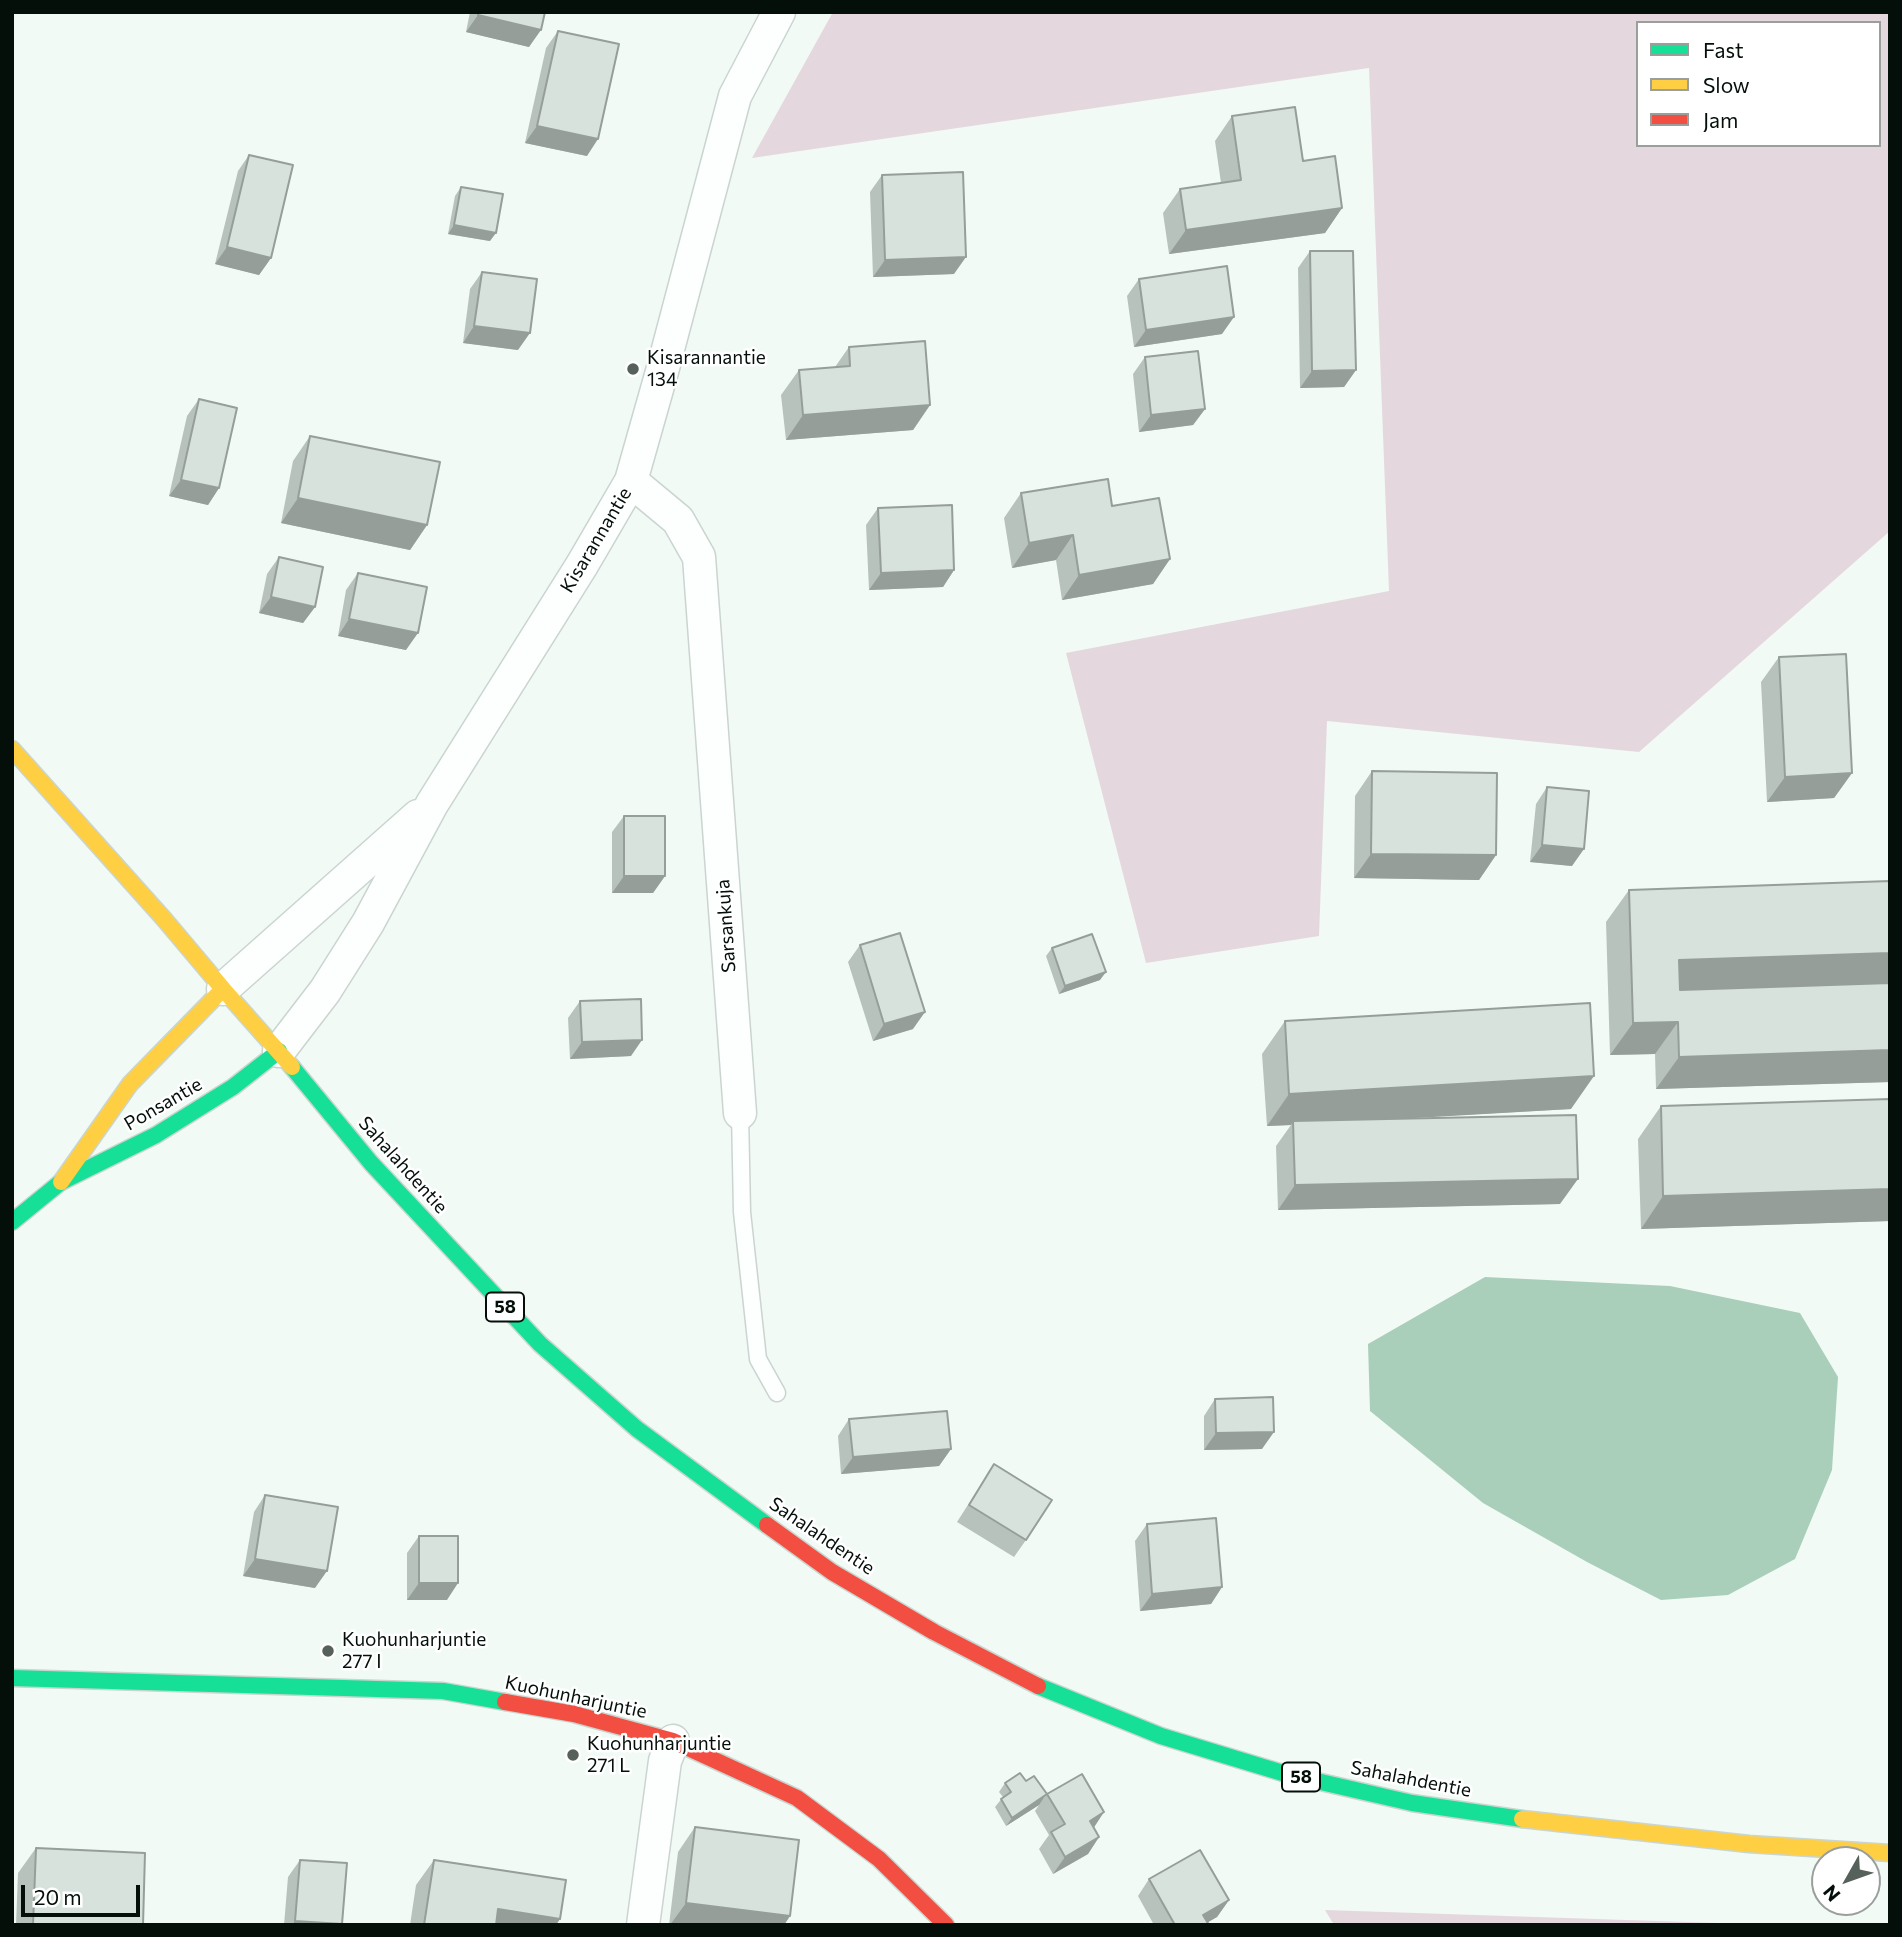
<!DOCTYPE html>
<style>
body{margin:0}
#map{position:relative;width:1902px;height:1937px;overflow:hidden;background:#f2faf5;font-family:Commissioner,sans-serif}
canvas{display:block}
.frame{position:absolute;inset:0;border:14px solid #030f08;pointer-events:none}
.legend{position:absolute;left:1636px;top:21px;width:245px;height:126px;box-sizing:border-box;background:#fff;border:2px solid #9a9f9c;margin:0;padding:9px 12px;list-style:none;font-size:21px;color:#030f08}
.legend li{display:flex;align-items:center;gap:14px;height:35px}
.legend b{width:35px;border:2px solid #9a9f9c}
.north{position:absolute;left:1811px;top:1846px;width:70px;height:70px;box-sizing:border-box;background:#fff;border:2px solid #9a9f9c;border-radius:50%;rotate:230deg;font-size:19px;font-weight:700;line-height:28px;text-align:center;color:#030f08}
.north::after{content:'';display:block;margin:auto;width:24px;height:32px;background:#57615b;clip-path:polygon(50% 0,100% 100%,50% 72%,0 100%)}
.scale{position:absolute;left:21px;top:1885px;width:119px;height:32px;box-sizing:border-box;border:4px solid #030f08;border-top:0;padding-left:9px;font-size:21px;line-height:24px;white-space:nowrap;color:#030f08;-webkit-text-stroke:5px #fff;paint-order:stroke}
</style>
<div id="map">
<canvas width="1902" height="1937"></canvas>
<div class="frame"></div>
<ul class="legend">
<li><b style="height:9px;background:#16e098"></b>Fast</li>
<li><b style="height:9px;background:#ffcf43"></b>Slow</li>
<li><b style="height:9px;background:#f24e42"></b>Jam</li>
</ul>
<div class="north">N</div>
<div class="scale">20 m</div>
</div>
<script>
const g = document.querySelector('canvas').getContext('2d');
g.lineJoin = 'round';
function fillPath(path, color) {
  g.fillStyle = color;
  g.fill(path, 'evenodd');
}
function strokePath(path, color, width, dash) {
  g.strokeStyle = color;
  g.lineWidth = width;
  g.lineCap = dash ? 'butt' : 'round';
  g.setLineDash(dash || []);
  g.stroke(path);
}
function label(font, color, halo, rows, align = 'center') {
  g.font = font + ' Commissioner,sans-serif';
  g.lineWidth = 5;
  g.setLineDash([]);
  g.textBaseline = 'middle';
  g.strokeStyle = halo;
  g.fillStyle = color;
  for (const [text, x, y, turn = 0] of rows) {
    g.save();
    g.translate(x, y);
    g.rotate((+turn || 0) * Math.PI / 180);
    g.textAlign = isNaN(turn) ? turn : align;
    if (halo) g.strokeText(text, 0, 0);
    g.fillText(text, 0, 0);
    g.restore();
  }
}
const green = new Path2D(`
 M833,12H1890V531L1639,752L1327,721L1319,936L1146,963L1066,653L1389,591L1369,68L752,158ZM1638,23H1879V145H1638Z
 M1325,1910L1778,1925H1334Z`);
const water = new Path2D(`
 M1485,1277L1670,1286L1800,1313L1838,1377L1832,1470L1795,1559L1728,1595L1661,1600L1587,1562L1483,1503L1370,1411L1368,1344Z`);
const lane = new Path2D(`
 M740,1113L742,1212L758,1359L777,1393`);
const street = new Path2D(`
 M631,481L678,520L699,557L740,1113
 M223,989L418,816
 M279,1051L325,991L368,923L432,804L582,565L631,481L663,368L735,96L779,12
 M643,1925L665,1761L673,1741`);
const fast = new Path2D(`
 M292,1067L371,1163L540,1344L637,1429L767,1525
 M12,1222L61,1182L156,1135L233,1087L279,1051
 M12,1678L443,1691L505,1702
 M1038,1686L1161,1736L1286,1774L1412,1803L1522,1819`);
const slow = new Path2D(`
 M12,749L164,919L223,989
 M61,1182L130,1084L223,989L292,1067
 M1522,1819L1749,1844L1890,1853`);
const jam = new Path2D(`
 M767,1525L832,1572L934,1632L1038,1686
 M505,1702L574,1714L673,1741L797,1798L879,1859L946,1925`);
const wall = new Path2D(`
 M470,12H545L529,47L466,32Z
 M558,31L587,156L525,143L546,48Z
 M1232,116L1303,161L1342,208L1325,233L1169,254L1163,213L1180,189L1221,183L1215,141Z
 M249,155L271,258L259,275L215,264L238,171Z
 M882,175L954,274L873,277L870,192Z
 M461,187L490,241L448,234L455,196Z
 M1310,251L1356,370L1344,387L1300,388L1298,268Z
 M482,272L518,350L463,343L470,289Z
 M1139,279L1222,334L1134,347L1127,296Z
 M849,347L930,405L913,430L786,440L781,395L799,370L835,367Z
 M1145,357L1205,409L1193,425L1139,432L1133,374Z
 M199,399L219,488L208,505L169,496L187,416Z
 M310,436L427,525L410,550L281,523L293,461Z
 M1021,493L1112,506L1170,559L1153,584L1062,600L1056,560L1012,568L1004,518Z
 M878,508L954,570L943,587L869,590L866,525Z
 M279,557L315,607L303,623L259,613L267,574Z
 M358,573L406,650L338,636L346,590Z
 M1779,657L1852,773L1834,798L1767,802L1761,682Z
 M1372,771L1496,855L1479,880L1354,878L1355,796Z
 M1547,787L1572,866L1530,862L1536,804Z
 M624,816L665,876L653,893H612V832Z
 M1890,881V1082L1656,1089L1655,1054L1610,1055L1606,922L1629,890Z
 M860,945L913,1029L873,1041L848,962Z
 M1052,948L1100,980L1059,994L1046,956Z
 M580,1001L631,1056L570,1059L568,1018Z
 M1285,1021L1571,1109L1406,1118L1560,1204L1278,1210L1276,1146L1291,1125L1267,1126L1262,1054Z
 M1890,1099V1221L1641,1229L1638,1139L1661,1106Z
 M1215,1399L1262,1449L1204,1450V1416Z
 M849,1419L951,1449L939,1466L841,1474L838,1436Z
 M994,1464L1026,1540L1014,1557L957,1522Z
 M265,1495L315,1588L243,1576L254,1512Z
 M1147,1524L1222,1587L1211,1604L1140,1611L1135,1541Z
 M419,1536L447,1600H407V1553Z
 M1026,1781L1094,1827L1099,1837L1088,1854L1053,1874L1039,1849L1049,1835L1035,1811L1039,1805L1006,1826L995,1807L1003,1797L999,1792L1005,1783Z
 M695,1827L790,1916L784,1925H669L678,1852Z
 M36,1848L143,1925H16L18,1873Z
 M300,1860L342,1925H284L288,1877Z
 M434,1860L556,1925H410L416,1885Z
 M1149,1879L1229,1900L1217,1917L1208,1922L1209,1925H1154L1138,1896Z`);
const shadedWall = new Path2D(`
 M478,15L541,30L529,47L466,32Z
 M537,126L598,139L587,156L525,143Z
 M1342,208L1325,233L1169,254L1186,230Z
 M454,225L496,233L490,241L448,234Z
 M227,247L271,258L259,275L215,264Z
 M966,257L954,274L873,277L885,260Z
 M1234,317L1222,334L1134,347L1146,330Z
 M474,326L530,333L518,350L463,343Z
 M1356,370L1344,387L1300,388L1312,371Z
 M930,405L913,430L786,440L803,415Z
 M1205,409L1193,425L1139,432L1151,415Z
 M181,480L219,488L208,505L169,496Z
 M298,498L427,525L410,550L281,523Z
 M1073,535L1056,560L1012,568L1029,543Z
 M1170,559L1153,584L1062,600L1079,575Z
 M954,570L943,587L869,590L881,573Z
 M271,597L315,607L303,623L259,613Z
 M349,619L418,633L406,650L338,636Z
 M1852,773L1834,798L1767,802L1785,777Z
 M1542,845L1584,849L1572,866L1530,862Z
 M1371,854L1496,855L1479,880L1354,878Z
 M624,876H665L653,893H612Z
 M1890,953V985L1656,993L1679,960Z
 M1106,972L1100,980L1059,994L1065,986Z
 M925,1012L913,1029L873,1041L884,1024Z
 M1678,1022L1655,1054L1610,1055L1633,1023Z
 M642,1040L631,1056L570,1059L582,1042Z
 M1890,1050V1082L1656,1089L1679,1057Z
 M1594,1076L1571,1109L1294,1125L1293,1121L1291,1125L1267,1126L1289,1094Z
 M1578,1179L1560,1204L1278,1210L1295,1185Z
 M1890,1189V1221L1641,1229L1663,1196Z
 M1274,1432L1262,1449L1204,1450L1216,1433Z
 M951,1449L939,1466L841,1474L853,1457Z
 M255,1559L327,1571L315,1588L243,1576Z
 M419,1583H458L447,1600H407Z
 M1222,1587L1211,1604L1140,1611L1152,1594Z
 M1045,1796L1039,1805L1006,1826L1012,1818Z
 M1104,1812L1093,1829L1090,1821Z
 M1099,1837L1088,1854L1053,1874L1065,1857Z
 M1229,1900L1217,1917L1203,1925V1915Z
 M686,1903L790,1916L784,1925H670Z
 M498,1909L560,1919L556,1925H487Z
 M295,1921L342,1925H292Z`);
const building = new Path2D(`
 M478,12H545L541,30L478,15Z
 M558,31L619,44L598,139L537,126Z
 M1295,107L1303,161L1335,156L1342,208L1186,230L1180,189L1241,180L1232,116Z
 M249,155L293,165L271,258L227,247Z
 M963,172L966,257L885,260L882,175Z
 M461,187L503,194L496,233L454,225Z
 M1310,251H1353L1356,370L1312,371Z
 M1227,266L1234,317L1146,330L1139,279Z
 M482,272L537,279L530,333L474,326Z
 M925,341L930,405L803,415L799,370L850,366L849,347Z
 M1198,351L1205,409L1151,415L1145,357Z
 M199,399L237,408L219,488L181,480Z
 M310,436L440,462L427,525L298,498Z
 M1108,479L1112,506L1159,498L1170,559L1079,575L1073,535L1029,543L1021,493Z
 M952,505L954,570L881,573L878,508Z
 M279,557L323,567L315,607L271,597Z
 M358,573L427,587L418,633L349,619Z
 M1846,654L1852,773L1785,777L1779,657Z
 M1372,771L1497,773L1496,855L1371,854Z
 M1547,787L1589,791L1584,849L1542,845Z
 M624,816H665V876H624Z
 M1890,881V953L1679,960L1680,990L1890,983V1050L1679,1057L1678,1022L1633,1023L1629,890Z
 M900,933L925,1012L884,1024L860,945Z
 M1092,934L1106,972L1065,986L1052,948Z
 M641,999L642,1040L582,1042L580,1001Z
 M1590,1003L1594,1076L1289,1094L1285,1021Z
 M1890,1099V1189L1663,1196L1661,1106Z
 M1576,1115L1578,1179L1295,1185L1293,1121Z
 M1273,1397L1274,1432L1216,1433L1215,1399Z
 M947,1411L951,1449L853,1457L849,1419Z
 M994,1464L1052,1500L1026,1540L969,1505Z
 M265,1495L338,1507L327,1571L255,1559Z
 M1216,1518L1222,1587L1152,1594L1147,1524Z
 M419,1536H458V1583H419Z
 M1020,1773L1026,1781L1034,1776L1047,1794L1012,1818L1001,1799L1011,1792L1005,1783Z
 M1082,1774L1104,1812L1090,1821L1099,1837L1065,1857L1051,1832L1065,1824L1047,1794Z
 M695,1827L799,1840L790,1916L686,1903Z
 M36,1848L145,1853L143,1925H33Z
 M1200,1850L1229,1900L1203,1915L1209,1925H1175L1149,1879Z
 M300,1860L347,1863L342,1924L295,1921Z
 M434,1860L566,1880L560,1919L498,1909L496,1925H424Z`);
const markers = [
 [633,369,7,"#57615b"],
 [328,1651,7,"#57615b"],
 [573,1755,7,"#57615b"]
];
const shields = [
 [505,1307,38],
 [1301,1777,38]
];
const shieldNames = [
 ["58",505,1307],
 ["58",1301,1777]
];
const poiNames = [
 ["Kisarannantie",647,358],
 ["134",647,380],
 ["Kuohunharjuntie",342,1640],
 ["277 I",342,1662],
 ["Kuohunharjuntie",587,1744],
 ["271 L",587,1766]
];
const streetNames = [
 ["Kisarannantie",596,540,-59],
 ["Sarsankuja",726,926,-94],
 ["Ponsantie",163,1104,-30],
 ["Sahalahdentie",403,1165,48],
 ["Sahalahdentie",822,1536,34],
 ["Kuohunharjuntie",576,1697,12],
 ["Sahalahdentie",1411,1779,11]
];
fillPath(green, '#e5d7de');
fillPath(water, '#a9cfba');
strokePath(lane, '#cad5cf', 19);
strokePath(street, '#cad5cf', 35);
strokePath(fast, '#cad5cf', 19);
strokePath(slow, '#cad5cf', 19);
strokePath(jam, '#cad5cf', 19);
strokePath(lane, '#fdfefe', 16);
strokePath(street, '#fdfefe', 32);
strokePath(fast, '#16e098', 16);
strokePath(slow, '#ffcf43', 16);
strokePath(jam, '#f24e42', 16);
fillPath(wall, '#b8c2bc');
fillPath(shadedWall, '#969e99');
fillPath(building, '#d6e2db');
strokePath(building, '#969e99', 2);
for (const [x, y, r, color] of markers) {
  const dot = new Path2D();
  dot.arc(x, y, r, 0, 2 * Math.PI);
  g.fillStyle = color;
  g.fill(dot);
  strokePath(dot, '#fff', 2.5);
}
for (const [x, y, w] of shields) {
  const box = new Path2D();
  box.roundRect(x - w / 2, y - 14.5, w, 29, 5);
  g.fillStyle = '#fff';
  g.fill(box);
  strokePath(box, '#030f08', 2);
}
label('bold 18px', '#030f08', null, shieldNames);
label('19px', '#030f08', '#fff', poiNames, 'left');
label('19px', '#030f08', '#fff', streetNames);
</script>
